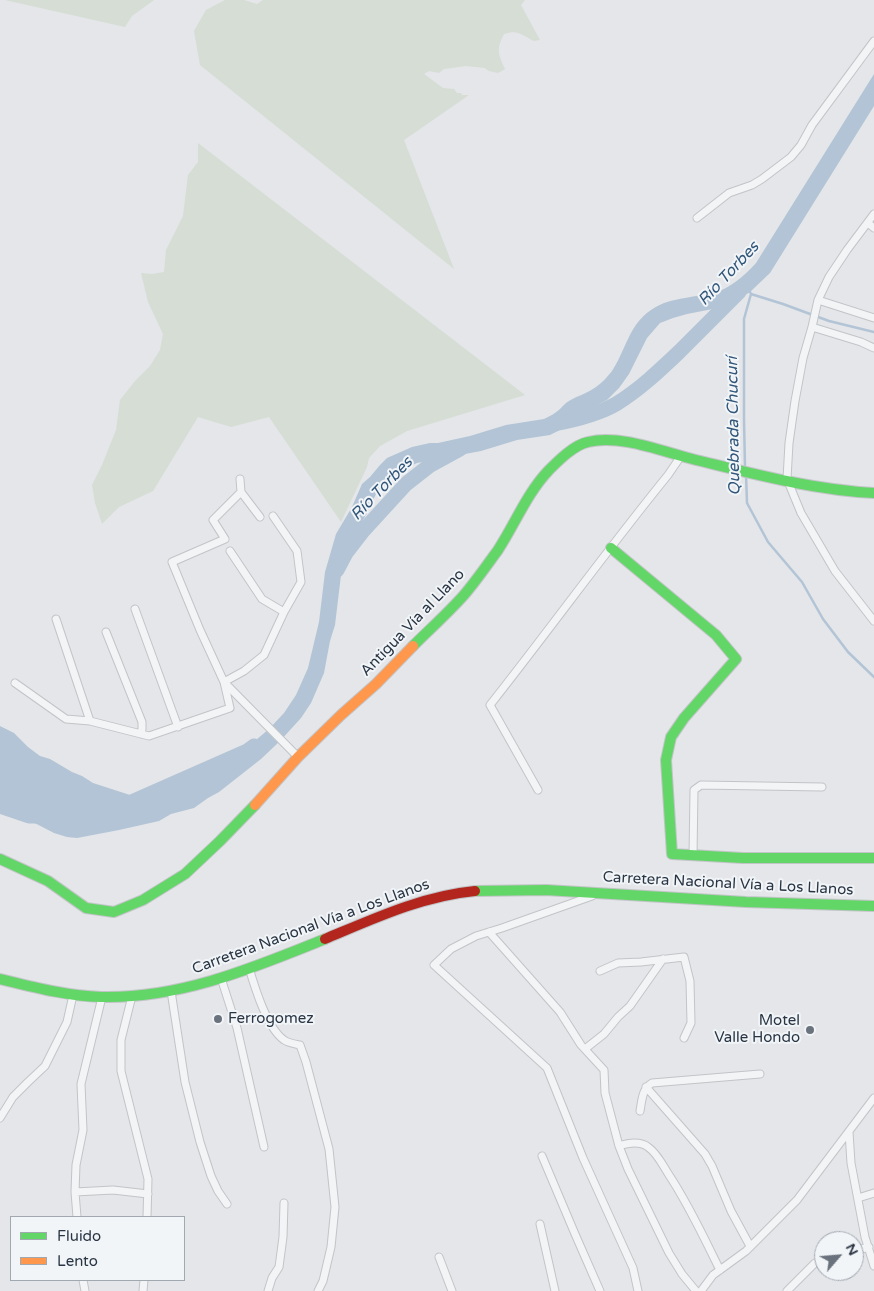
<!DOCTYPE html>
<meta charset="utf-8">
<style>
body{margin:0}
#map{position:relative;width:874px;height:1291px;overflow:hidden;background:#e4e6e9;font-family:"Varela Round",sans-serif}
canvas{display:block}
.legend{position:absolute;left:10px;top:1216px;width:175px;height:65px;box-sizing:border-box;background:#f2f5f8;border:1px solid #a2a8b0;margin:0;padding:6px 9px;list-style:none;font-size:15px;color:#293543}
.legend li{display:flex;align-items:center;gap:10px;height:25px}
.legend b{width:25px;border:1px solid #a2a8b0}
.north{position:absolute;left:814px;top:1231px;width:50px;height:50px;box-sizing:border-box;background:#f2f5f8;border:1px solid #a2a8b0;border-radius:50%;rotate:63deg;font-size:14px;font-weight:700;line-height:20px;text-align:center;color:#293543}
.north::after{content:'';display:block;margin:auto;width:18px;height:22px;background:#6a737d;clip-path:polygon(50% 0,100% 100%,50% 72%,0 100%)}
</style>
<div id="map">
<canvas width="874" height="1291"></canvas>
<ul class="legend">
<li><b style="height:6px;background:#63d668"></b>Fluido</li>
<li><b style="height:6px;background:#ff974d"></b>Lento</li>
</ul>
<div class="north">N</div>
</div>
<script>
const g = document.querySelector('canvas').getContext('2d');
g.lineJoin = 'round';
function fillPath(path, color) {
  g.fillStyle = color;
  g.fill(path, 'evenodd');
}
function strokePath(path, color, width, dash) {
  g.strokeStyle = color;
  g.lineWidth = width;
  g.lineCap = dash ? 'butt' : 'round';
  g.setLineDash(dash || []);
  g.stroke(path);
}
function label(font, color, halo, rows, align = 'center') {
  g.font = font + ' "Varela Round",sans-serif';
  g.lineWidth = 4;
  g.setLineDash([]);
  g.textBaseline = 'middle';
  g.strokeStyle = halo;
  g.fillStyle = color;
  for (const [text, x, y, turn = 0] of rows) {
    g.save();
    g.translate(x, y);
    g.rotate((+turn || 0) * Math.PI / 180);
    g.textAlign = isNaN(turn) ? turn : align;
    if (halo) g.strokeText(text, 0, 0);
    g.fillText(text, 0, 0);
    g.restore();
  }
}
const green = new Path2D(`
 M5,0H154L132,16L125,27Z
 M225,0H244L257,4L263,0H525L521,5L540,40L534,41C522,35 518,29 504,34C496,49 498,54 505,69L498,73L489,71L485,68L466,66L444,69L439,73L429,71L424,74L443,88L454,89L457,93H461L462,95H469L404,140L454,269L200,65L194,31L206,10Z
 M198,143L525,395L407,431L380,446L369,458L367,467L341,522L269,417L231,427L198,417L153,491L119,507L102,524L95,503L92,485L102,465L116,430L120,400L135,381L150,366L160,350L163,334L148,302L141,273L152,274L164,272L166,250L183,216L188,175L198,162Z`);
const water = new Path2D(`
 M874,74V106L770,273L750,292L728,306L687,314L673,318L660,323L647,338L629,374L619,388L607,400L577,415L572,421L558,431L550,435L517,440L481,451L417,463L397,472L392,476L382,489L376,494L366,515L351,540L341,575L335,625L330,641L324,673L311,703L301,718L280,741L261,759L219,792L208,798L194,808L171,814L159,821L119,830L77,838L67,837L54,833L27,819L0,800V726L14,733L28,747L40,756L50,759L72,772L82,776L93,783L130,795L167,793L197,780L223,766L230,759L250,745L269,729L284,713L296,695L308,668L319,622L325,572L336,534L352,507L362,484L370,477L380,465L387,458L412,447L430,443H438L470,436L506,425L544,419C550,416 556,413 560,409C563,406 565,403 569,401C577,396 588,393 596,387C602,383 608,376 612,371C626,350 628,326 651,310C672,295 701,299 724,289C736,283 747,273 756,263Z`);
const stream = new Path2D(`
 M751,294L783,304L829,321L874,332
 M745,468L744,419V319L751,294L749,290
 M746,474L747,503L768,542L802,582L823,619L848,652L874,677`);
const river = new Path2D(`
 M554,424C575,420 597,415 616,404C639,390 659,371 679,352C699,332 719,312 739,292
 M337,570L346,553L363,531L406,484L429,466L460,449
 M129,803L247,751L254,746
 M0,806L29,816H38`);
const street = new Path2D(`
 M874,214L847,250L829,277L818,300L812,327L803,358L795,401L789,443L787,479L801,513L835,571L874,621
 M697,218L729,193L752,185L762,179L791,157L801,145L812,125L874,41
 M868,223L874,228
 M818,300L874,318
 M812,327L861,342L874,348
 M240,479L241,492L260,517
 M273,516L297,551L301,582L284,612L264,655L244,671L224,682L298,757
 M230,551L262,599L284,612
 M135,609L178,727
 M56,619L90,721
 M106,632L142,722V729L141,734
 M15,683L66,719L90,721L149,736L230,708L224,682L200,630L172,562L225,539L213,520L241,492
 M538,790L490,705C550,629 607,550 668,475L681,456
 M693,856L694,790L701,785L822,787
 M592,896L502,928L476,936L451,949L434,965L547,1068L583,1158L633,1268L638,1291
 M489,932L560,1012L581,1045L604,1070L605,1093L619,1146L628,1169L669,1253L682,1274L696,1291
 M249,968C255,988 267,1028 284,1040C288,1043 295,1044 300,1045L306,1062L329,1149L335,1207L331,1247L323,1281L318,1291
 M600,971L618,963L641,962L684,957L690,981L691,1023L684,1038
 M221,978L237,1028L264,1147
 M171,991L185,1082L200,1142L211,1176L218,1191L227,1204
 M132,996L121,1040V1071L148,1179L147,1217
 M585,1049L604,1034L618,1017L630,1006L663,959
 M646,1087L705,1154L712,1166L731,1211L750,1246
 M640,1111C642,1100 642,1089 652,1083L760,1074
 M0,1118L13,1097L28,1082L45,1066L67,1022L73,995
 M849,1132L851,1163L865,1237L874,1266
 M619,1146C628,1143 640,1141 648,1147C658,1154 663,1166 669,1175C689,1205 704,1238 720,1270
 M542,1156L575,1234L600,1291
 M75,1192L113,1190L148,1194
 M858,1198L874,1193
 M77,1217L75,1192L76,1165L83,1130L81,1084L102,997
 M540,1224L555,1291
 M854,1251L869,1247
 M439,1257L452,1291
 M83,1280L85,1291
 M143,1291L144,1280
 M268,1291L272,1278L279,1267L283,1237L284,1203
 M701,1291L713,1275L746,1251L797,1200L874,1098
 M787,1291L815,1263L824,1259`);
const fast = new Path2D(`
 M611,548L716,635L736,659L684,718L671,737L666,760L672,854L743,858H874
 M413,646C430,629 448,613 464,595C476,581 487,565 498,550C515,524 527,493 549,470C559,460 574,445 588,442C621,434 663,452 696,460C754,474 814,490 874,493
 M0,859L48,881L86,908L114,912L143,900L185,874L220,841L255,805
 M475,891L546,890L746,902L874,906
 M0,979C33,987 67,996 101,997C180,999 253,968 325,939`);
const slow = new Path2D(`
 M255,805L298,757L341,715L376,684L413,646`);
const jam = new Path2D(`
 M325,939C373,919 422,896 475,891`);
const markers = [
 [218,1019,5,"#6a737d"],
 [810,1030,5,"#6a737d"]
];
const streetNames = [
 ["Antigua Vía al Llano",413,623,-46],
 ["Carretera Nacional Vía a Los Llanos",728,884,3],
 ["Carretera Nacional Vía a Los Llanos",311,927,-20]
];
const poiNames = [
 ["Ferrogomez",228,1019],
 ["Motel",800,1021,"right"],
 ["Valle Hondo",800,1038,"right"]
];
const waterNames = [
 ["Río Torbes",729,274,-47],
 ["Quebrada Chucurí",734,426,-91],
 ["Río Torbes",382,489,-46]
];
fillPath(green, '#d5ddd4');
fillPath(water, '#b2c4d5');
strokePath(stream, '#b2c4d5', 2.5);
strokePath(river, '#b2c4d5', 15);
strokePath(street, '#c2c4c7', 9);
strokePath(fast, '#c2c4c7', 12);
strokePath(slow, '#c2c4c7', 12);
strokePath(jam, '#c2c4c7', 12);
strokePath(street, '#f3f4f6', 7);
strokePath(fast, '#63d668', 10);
strokePath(slow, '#ff974d', 10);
strokePath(jam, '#b3261e', 10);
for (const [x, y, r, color] of markers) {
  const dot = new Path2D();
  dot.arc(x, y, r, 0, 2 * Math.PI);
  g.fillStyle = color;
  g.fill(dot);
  strokePath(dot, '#f2f5f8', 2);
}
label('15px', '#293543', '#f2f5f8', streetNames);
label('15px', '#293543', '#f2f5f8', poiNames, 'left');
label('italic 16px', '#315679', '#f2f5f8', waterNames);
</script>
